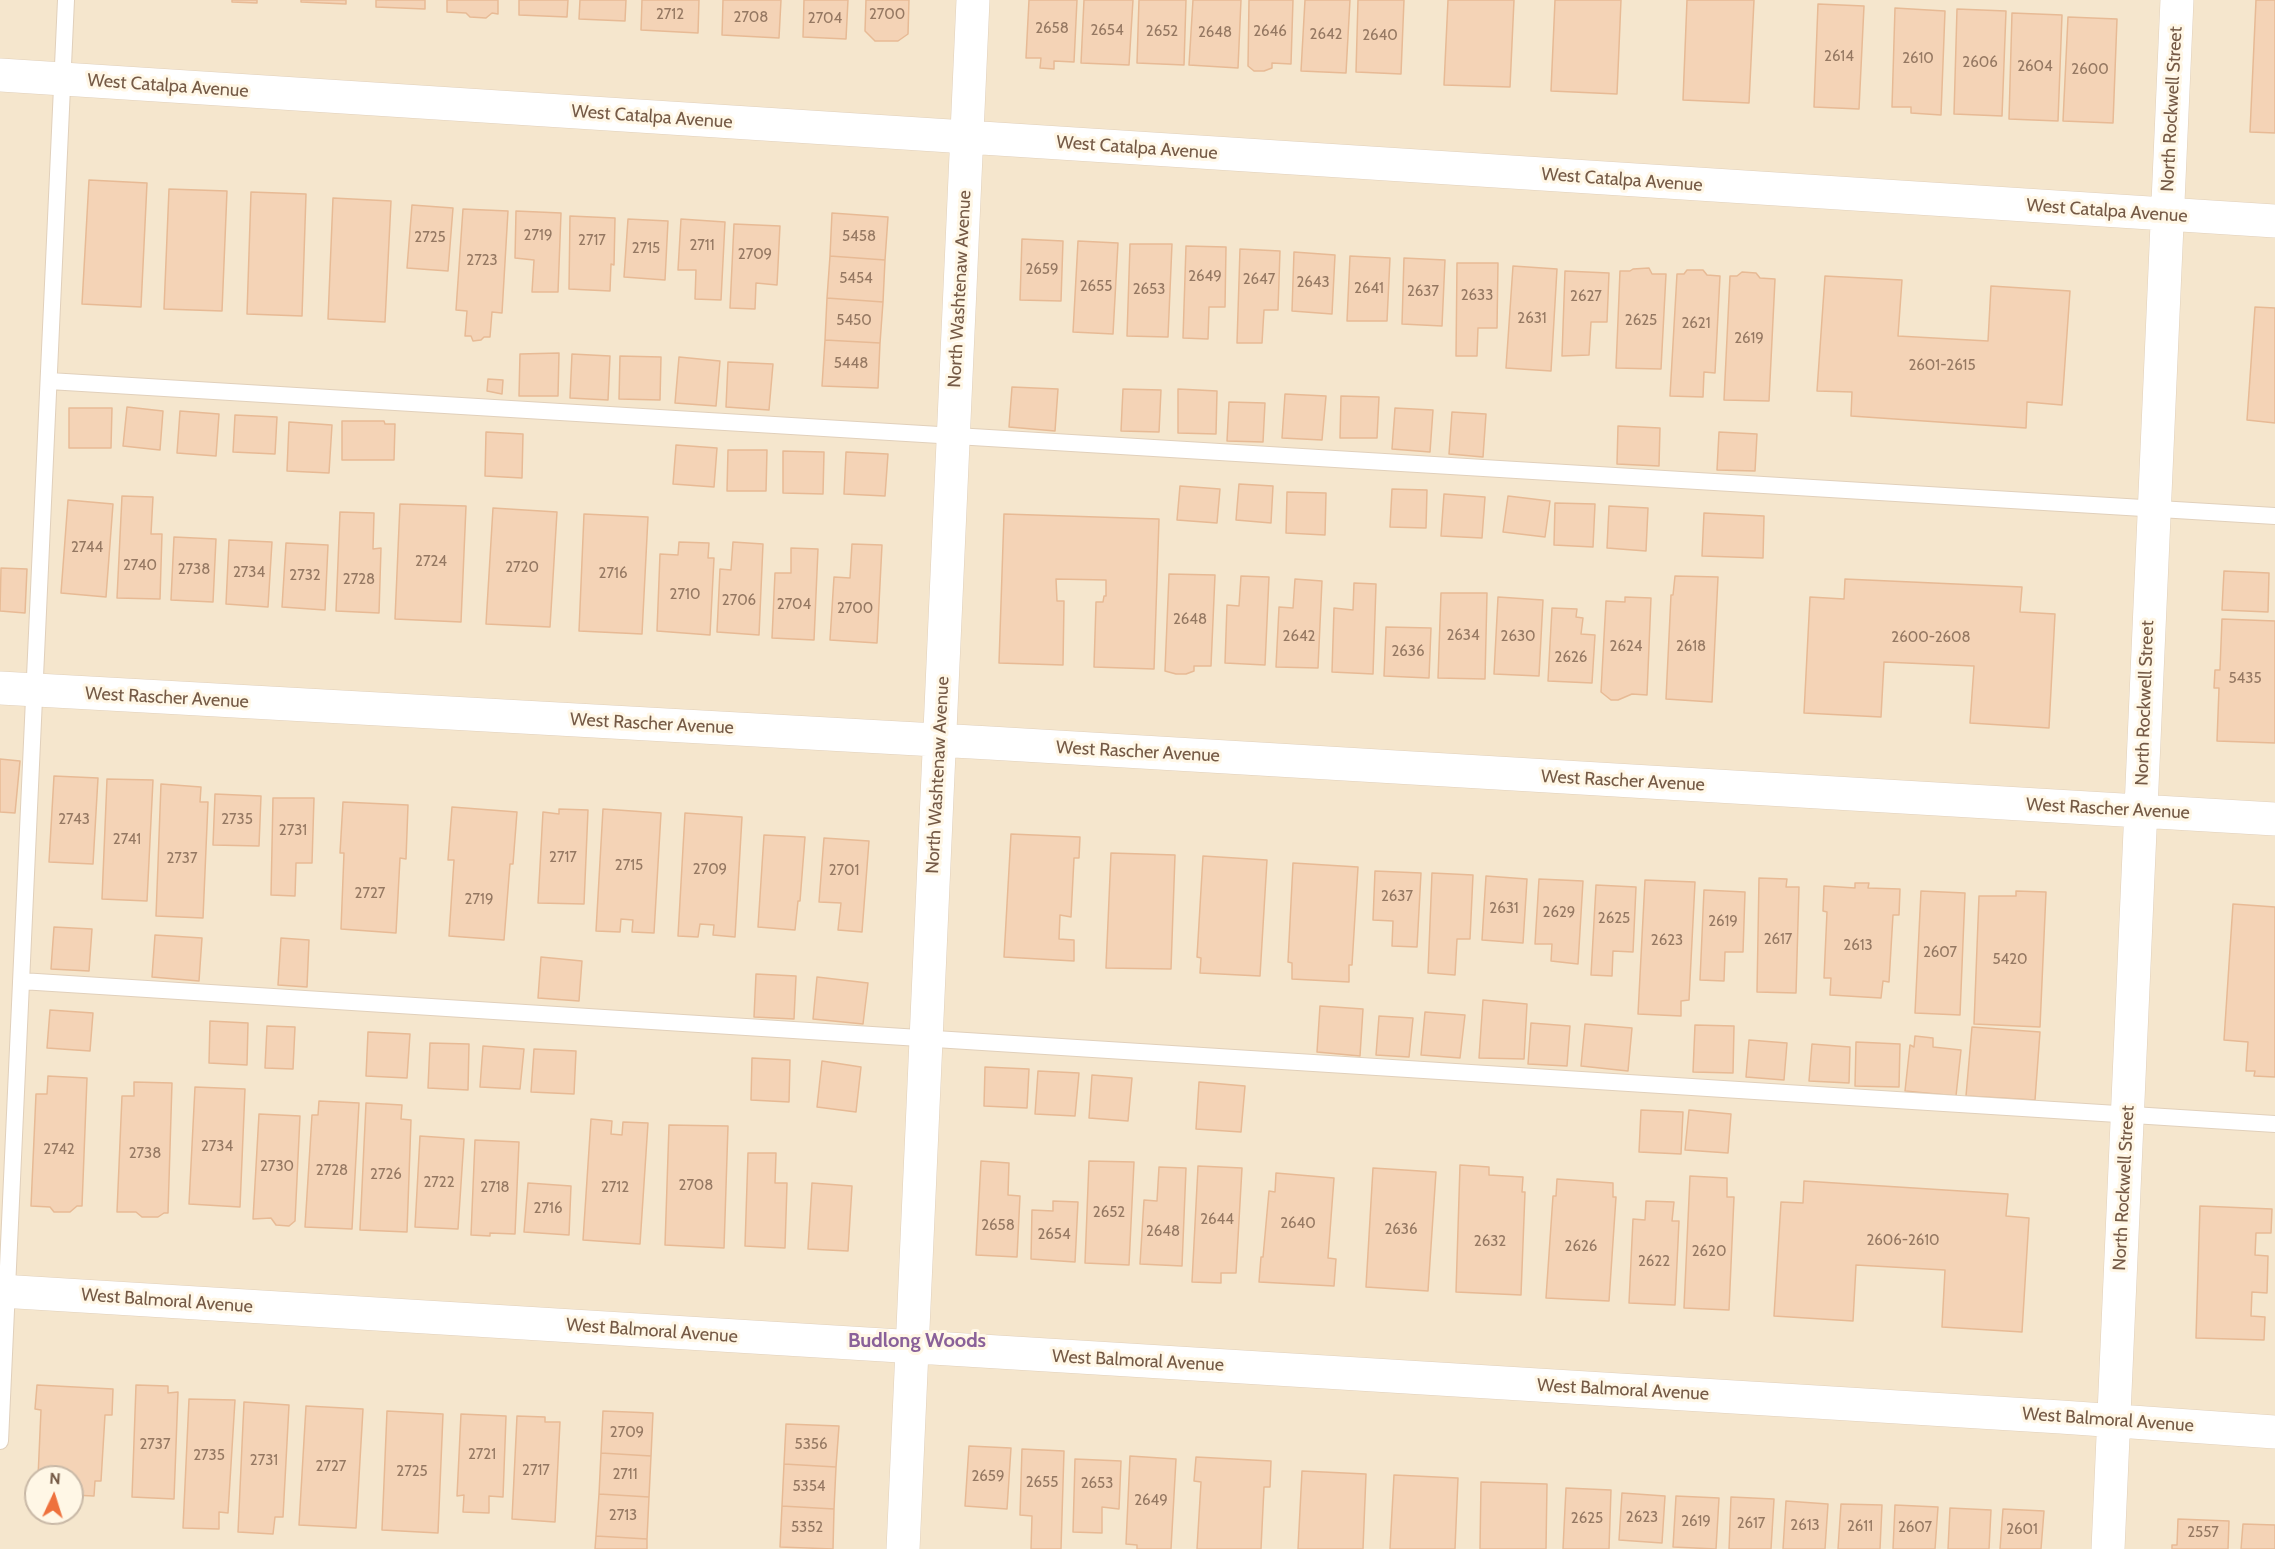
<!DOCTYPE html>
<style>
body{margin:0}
#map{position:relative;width:2275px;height:1549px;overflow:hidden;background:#fdf4df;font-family:Cabin,sans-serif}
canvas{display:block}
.north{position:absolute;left:24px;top:1465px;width:60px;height:60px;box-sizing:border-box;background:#fff7e6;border:2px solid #c8b8a6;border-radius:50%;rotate:4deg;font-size:16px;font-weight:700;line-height:24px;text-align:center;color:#755a46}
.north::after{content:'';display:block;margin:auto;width:21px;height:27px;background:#ee713d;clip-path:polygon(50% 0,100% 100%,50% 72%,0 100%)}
</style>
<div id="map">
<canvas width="2275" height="1549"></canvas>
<div class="north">N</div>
</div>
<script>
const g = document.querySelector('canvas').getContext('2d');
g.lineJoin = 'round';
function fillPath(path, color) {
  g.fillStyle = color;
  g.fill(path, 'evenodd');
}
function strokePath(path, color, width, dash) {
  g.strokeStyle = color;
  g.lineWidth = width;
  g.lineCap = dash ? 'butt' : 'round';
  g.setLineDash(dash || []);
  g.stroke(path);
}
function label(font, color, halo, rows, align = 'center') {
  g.font = font + ' Cabin,sans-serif';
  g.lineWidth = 6;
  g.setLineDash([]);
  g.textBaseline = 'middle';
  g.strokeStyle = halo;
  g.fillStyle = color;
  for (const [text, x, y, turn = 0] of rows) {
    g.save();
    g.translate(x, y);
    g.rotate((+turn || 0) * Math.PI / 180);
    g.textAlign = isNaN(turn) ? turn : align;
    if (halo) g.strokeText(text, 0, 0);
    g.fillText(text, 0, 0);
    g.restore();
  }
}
const residential = new Path2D(`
 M0,0H2275V1549H0ZM36,1477H72V1513H36Z`);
const building = new Path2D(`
 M232,0H257V3L232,2Z
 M301,0H346V4L301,2Z
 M376,0H425V9L376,7Z
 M447,0H498V14L492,13L486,18L470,17L466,13L447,12Z
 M519,0H568L567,17L519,15Z
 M580,0H626L625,21L579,19Z
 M642,0H699L698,33L641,30Z
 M723,0H781L779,38L722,35Z
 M804,0H848L846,39L803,37Z
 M866,0H909L908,34L898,41H875L865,31Z
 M1029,0H1077L1074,62L1054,61V69L1040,68L1041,58H1026Z
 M1084,0H1133L1129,65L1081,63Z
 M1139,0H1186L1184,65L1137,63Z
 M1193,0H1241L1238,68L1189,65Z
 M1249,0H1293L1291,64L1272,63V68L1264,71H1254L1248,66Z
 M1305,0H1350L1346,73L1301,71Z
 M1358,0H1404L1401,74L1356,72Z
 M1448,0H1514L1510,87L1444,85Z
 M1555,0H1621L1617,94L1551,91Z
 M1687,0H1754L1749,103L1683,100Z
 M2256,0H2275V133L2250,132Z
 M1818,4L1864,6L1859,109L1814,107Z
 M1895,8L1945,11L1941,115L1911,113V107H1892Z
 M1957,9L2006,11L2002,116L1954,114Z
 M2012,13L2062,15L2058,121L2009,119Z
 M2068,17L2117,19L2113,123L2063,121Z
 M89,180L147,183L141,307L82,304Z
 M169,189L227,191L222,311L164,309Z
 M251,192L306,194L302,316L247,314Z
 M333,198L391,201L385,322L328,319Z
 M412,205L453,208L448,271L407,268Z
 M463,209L508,211L502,313L492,312L490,337H484L481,340L473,341L471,336H465L467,311L456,310Z
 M516,211L561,213L558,292H532L534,260L515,258Z
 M832,213L888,217L885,260L830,256Z
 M570,216L615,218L614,265L611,264L610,291L569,289Z
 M628,219L668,221L665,280L624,277Z
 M681,219L725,222L721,300L695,299L696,270H678Z
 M734,224L780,226L777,285L756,283L755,309L730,308Z
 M1022,239L1063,241L1061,301L1020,300Z
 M1078,241L1118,243L1113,334L1073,332Z
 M1130,244H1172L1168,337L1127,336Z
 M1186,246L1226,247L1225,307H1209L1208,339L1183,338Z
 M1240,249L1280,251L1278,310H1264L1262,343H1237Z
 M1294,252L1335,255L1332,314L1292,311Z
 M830,256L885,260L883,302L827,298Z
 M1350,256L1390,258L1387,321H1347Z
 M1404,258L1445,260L1442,326L1402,324Z
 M1457,263H1498L1497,328H1478L1477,356H1456Z
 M1513,266L1557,269L1551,371L1506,368Z
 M1649,268L1652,274H1666L1661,369L1616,368L1620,271H1630L1633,269Z
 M1687,270H1703L1707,275L1720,276L1715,373L1704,372L1703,397L1670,396L1677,274H1684Z
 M1565,271L1609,273L1607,322H1591L1589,355L1562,356Z
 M1742,272L1756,273L1760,278L1775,279L1769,401L1724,400L1730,276H1737Z
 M1825,276L1902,280L1898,336L1988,341L1991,286L2070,291L2062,405L2027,402L2026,428L1851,416L1852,392L1817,391Z
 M827,298L883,302L880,343L825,340Z
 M2255,307L2275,308V423L2247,420Z
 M825,340L880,343L878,388L822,386Z
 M559,353L558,396H519L520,354Z
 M572,354L610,356L608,400L570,398Z
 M620,356L661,357L660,400L619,399Z
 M679,357L720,361L716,406L675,403Z
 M728,362L773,364L769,410L726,407Z
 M488,379L503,380L502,394L487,391Z
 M1012,387L1058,389L1055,431L1009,427Z
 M1123,389L1161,390L1159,432L1121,431Z
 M1178,389L1217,391L1216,434L1178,433Z
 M1285,394L1326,396L1322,440L1282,438Z
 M1341,396L1379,397L1377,438H1340Z
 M1229,402L1265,403L1263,442L1227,441Z
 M127,407L163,411L160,450L123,446Z
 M69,408H112L111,448H69Z
 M1395,408L1433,410L1430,452L1392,449Z
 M180,411L219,414L216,456L177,453Z
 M1452,412L1486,414L1483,457L1449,454Z
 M235,415L277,417L275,454L233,452Z
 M342,421H384L385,424H395L394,460H342Z
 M289,422L332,425L329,473L287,471Z
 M1618,426L1660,428L1659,466L1617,464Z
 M486,432L523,434L522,478L485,476Z
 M1719,432L1757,434L1755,471L1717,470Z
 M676,445L717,448L714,487L673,484Z
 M728,450H767L766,491H727Z
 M783,451L824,452L823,494L783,493Z
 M846,452L888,454L885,496L844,494Z
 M1239,484L1273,486L1271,523L1236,520Z
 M1180,486L1220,489L1217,523L1177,520Z
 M1392,489L1427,490L1426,528L1390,527Z
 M1287,492L1326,493L1325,535L1286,533Z
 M1444,494L1485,497L1482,538L1441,536Z
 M122,496L153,497L151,534H162L160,599L117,598Z
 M1508,496L1550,501L1545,537L1503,532Z
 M68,500L113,504L106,597L61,593Z
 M1555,503L1595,504L1593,547L1554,545Z
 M400,504L466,506L461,622L395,619Z
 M1609,506L1648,508L1646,551L1607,548Z
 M493,508L557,512L550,627L486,624Z
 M340,512L374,513L373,549L381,548L379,613L336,611Z
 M1704,513L1764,516L1763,558L1702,556Z
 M584,514L648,517L642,634L579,631Z
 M1004,514L1159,519L1154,669L1094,667L1096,602H1103L1104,596H1106V580L1056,579L1057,601H1064L1063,665L999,663Z
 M174,537L216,539L213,602L171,600Z
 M229,540L272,542L268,607L226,604Z
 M679,542L709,543L708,558H714L710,635L657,631L660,554L678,555Z
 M733,542L763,544L759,635L717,632L720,569L731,570Z
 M286,543L328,545L325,610L282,607Z
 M852,544L882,545L877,643L830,640L834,577L850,578Z
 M791,548L818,549L814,640L772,638L775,573H791Z
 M1,568L27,569L25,613L0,611Z
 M2224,571L2269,573L2268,612L2222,610Z
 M1169,574L1215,575L1211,666H1194V671L1186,674H1176L1165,671Z
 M1241,576L1269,577L1265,665L1225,663L1227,605L1239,606Z
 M1675,576L1718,577L1712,702L1666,699L1671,595H1673Z
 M1295,579L1322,581L1318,668L1276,667L1279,607L1293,608Z
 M1845,579L2022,587L2020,612L2055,614L2049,728L1970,723L1974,666L1884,662L1881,717L1804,713L1810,597L1844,599Z
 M1354,583L1376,584L1373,674L1332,672L1334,608L1353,610Z
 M1441,593H1487L1485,679L1438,678Z
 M1498,597L1543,600L1539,676L1494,674Z
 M1625,597L1651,598L1647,695L1632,694L1618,700H1611L1601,692L1606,601L1625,602Z
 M1552,608L1577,609L1576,617L1583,618L1581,634L1595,635L1592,683L1548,681Z
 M2222,619L2275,621V743L2217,741L2219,688H2214L2215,670H2220Z
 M1386,627L1431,628L1429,678L1384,676Z
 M0,759L20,761L15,813L0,812Z
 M54,776L98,778L93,864L49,862Z
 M107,779L153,780L147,901L102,899Z
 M161,784L201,787L200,802H208L203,918L156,916Z
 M215,794L261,796L259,846L213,845Z
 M273,798H314L312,863H296L295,896L271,895Z
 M343,802L408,805L406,859L400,858L396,933L341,929L344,853H340Z
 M452,807L517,812L513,864H510L504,940L449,936L454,860H448Z
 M559,809L588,810L584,904L538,903L543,812L559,814Z
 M603,809L661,813L654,933L632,932L633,920L621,919L620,932L596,931Z
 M685,813L742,817L735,937L713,935L714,925L700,924L698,937L678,936Z
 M1011,834L1080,837L1079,858H1074L1071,917L1060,915L1059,939L1074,940V961L1004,957Z
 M764,835L805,837L800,901H798L795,930L758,927Z
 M824,838L869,841L862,932L838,930L841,903L819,902Z
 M1111,853L1175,855L1171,969L1106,968Z
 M1203,856L1267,860L1260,976L1200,973L1201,958L1197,957Z
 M1293,863L1358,867L1352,965H1349V982L1292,979V963L1288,962Z
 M1375,871L1421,873L1417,947L1392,946L1393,921L1373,920Z
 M1432,873L1473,875L1470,939H1457L1455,975L1428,973Z
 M1486,876L1527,879L1523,943L1482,940Z
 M1759,878L1787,879L1786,887H1799L1796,993L1757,992Z
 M1539,879L1583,881L1578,964L1551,961L1552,944H1535Z
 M1645,880L1695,882L1689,1000L1681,1001V1016L1638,1014Z
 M1855,883H1869L1868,888L1900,889L1899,915H1893L1889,982L1883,981L1881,998L1830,995L1831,978H1824L1827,912L1823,911L1824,886L1855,888Z
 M1596,885L1636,887L1633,952L1613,951L1612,976L1591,975Z
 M1704,890L1745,892L1743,952H1725L1724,981L1700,980Z
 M1921,891L1965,893L1960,1015L1915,1013Z
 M2016,891L2046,892L2040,1027L1974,1024L1979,896H2016Z
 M2233,904L2275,907V1077L2254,1076L2255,1071H2246L2248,1042L2224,1040Z
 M54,927L92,929L89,971L51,969Z
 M155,935L202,938L199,981L152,977Z
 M281,938L309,940L307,987L278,985Z
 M541,957L582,961L579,1001L538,998Z
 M756,974L796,976L794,1019L754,1017Z
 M817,977L868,983L863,1024L813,1019Z
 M1483,1000L1527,1004L1524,1059L1479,1058Z
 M1320,1006L1363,1009L1360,1056L1317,1052Z
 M50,1010L93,1013L90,1051L47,1048Z
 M1425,1012L1465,1015L1460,1058L1421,1055Z
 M1379,1016L1413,1018L1409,1057L1376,1055Z
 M210,1021L248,1023L247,1065L209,1063Z
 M1531,1023L1570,1026L1567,1066L1528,1064Z
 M1585,1024L1632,1028L1628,1071L1581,1066Z
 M1695,1025L1734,1026L1733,1073L1693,1072Z
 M267,1026L295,1027L293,1069L265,1068Z
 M1972,1027L2040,1032L2035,1100L1966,1096Z
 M368,1032L410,1034L407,1078L366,1076Z
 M1915,1036L1933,1038V1047L1961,1050L1956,1096L1905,1091L1910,1045L1914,1047Z
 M1749,1040L1787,1043L1784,1080L1746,1077Z
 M1856,1042L1900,1044L1899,1087L1855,1086Z
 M430,1043L469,1044L468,1090L428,1088Z
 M1812,1044L1850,1047L1849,1083L1809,1081Z
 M483,1046L524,1049L520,1089L480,1087Z
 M534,1049L576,1051L574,1094L531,1092Z
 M752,1058L790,1060L789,1102L751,1100Z
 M822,1061L861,1067L856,1112L817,1107Z
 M985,1067L1029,1069L1027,1108L984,1106Z
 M1038,1071L1079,1073L1075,1116L1035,1114Z
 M1092,1075L1132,1078L1128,1121L1089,1118Z
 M48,1076L87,1078L82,1206H77L70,1212H54L50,1207L31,1206L36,1094H47Z
 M134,1082L172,1083L168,1213H164L158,1217H142L136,1212H117L122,1096H134Z
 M1199,1082L1245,1086L1241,1132L1196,1129Z
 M195,1087L245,1089L240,1207L189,1204Z
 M319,1101L359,1103L352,1229L305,1227L312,1115H318Z
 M366,1103L402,1105L401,1119L411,1120L407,1232L360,1230Z
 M1641,1110L1683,1112L1681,1154L1639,1152Z
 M1689,1110L1731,1114L1728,1153L1685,1150Z
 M259,1114L300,1116L295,1221L289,1226L276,1225L271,1218L253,1219Z
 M591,1119L612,1121L611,1134L622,1135L623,1122L648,1123L640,1244L583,1240Z
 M669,1125L728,1126L724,1248L665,1245Z
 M420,1136L464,1139L458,1229L415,1227Z
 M475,1140L519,1142L515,1234L490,1233V1236L471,1235Z
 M748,1153H776L775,1183H787L785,1248L745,1246Z
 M981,1161L1009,1163L1008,1195L1020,1196L1017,1257L976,1255Z
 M1089,1161L1134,1162L1129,1265L1085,1263Z
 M1460,1165L1489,1167V1175L1523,1177L1522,1192H1525L1521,1295L1456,1292Z
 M1198,1166L1242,1168L1236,1273H1221V1283L1192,1282Z
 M1159,1167L1186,1168L1182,1266L1140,1264L1144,1200L1157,1201Z
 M1373,1168L1436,1172L1428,1291L1366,1287Z
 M1276,1173L1334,1178L1328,1258L1336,1259L1334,1286L1259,1282L1261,1257H1263L1269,1191L1275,1192Z
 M1690,1176L1727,1178V1197H1734L1729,1310L1684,1308Z
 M1557,1179L1613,1183V1197H1616L1609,1301L1546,1298L1553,1196H1556Z
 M1804,1181L2008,1194L2006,1216L2029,1218L2022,1332L1942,1327L1945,1270L1856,1265L1853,1321L1774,1316L1781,1202L1803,1203Z
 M528,1183L571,1186L569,1235L524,1232Z
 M812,1183L852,1186L848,1251L808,1249Z
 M1053,1201L1078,1202L1075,1262L1031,1259L1032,1210L1053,1211Z
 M1646,1201L1674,1202L1672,1221H1679L1675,1305L1629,1303L1633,1219L1645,1220Z
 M2200,1206L2272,1209L2271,1233H2256L2255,1255L2268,1256L2267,1293L2252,1292L2251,1316L2265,1317L2264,1340L2196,1338Z
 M37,1385L113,1389L112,1415H105L101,1481H95L94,1496L72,1495V1477H38L41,1410L35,1409Z
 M136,1385L168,1386V1393L178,1392L174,1499L132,1497Z
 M189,1399L235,1400L228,1513L219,1512V1529L183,1528Z
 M244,1402L289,1405L283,1517H275L273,1534L238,1532Z
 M306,1406L363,1409L356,1528L299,1525Z
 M387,1411L443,1414L438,1533L382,1530Z
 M603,1411L653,1413L651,1456L601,1453Z
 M461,1414L506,1416L503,1497L489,1496V1513L463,1512L464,1495L457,1496Z
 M517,1416L545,1417V1422H560L555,1522L512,1519Z
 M786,1424L839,1426L836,1467L784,1464Z
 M969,1446L1011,1448L1007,1509L965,1506Z
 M1022,1449L1064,1451L1061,1549H1031L1032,1516L1020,1515Z
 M601,1453L651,1456L649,1497L599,1494Z
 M1130,1456L1176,1459L1171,1549H1137V1545L1126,1544Z
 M1196,1457L1271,1461L1270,1487H1264L1261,1549H1197L1201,1482L1194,1481Z
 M1075,1459L1121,1461L1119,1509L1102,1507V1533L1073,1532Z
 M784,1464L836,1467L834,1509L782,1506Z
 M1302,1471L1366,1474L1363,1549H1298Z
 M1394,1475L1458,1478L1455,1549H1390Z
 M1481,1482L1547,1484L1546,1549H1480Z
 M1566,1488L1611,1490L1609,1549H1563Z
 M1622,1493L1665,1496L1662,1543L1619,1540Z
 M599,1494L649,1497L647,1539L596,1536Z
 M1676,1496L1719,1498L1716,1549L1673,1547Z
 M1731,1497L1774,1499L1771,1549H1729Z
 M1786,1501L1828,1504L1825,1549H1783Z
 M1841,1504L1882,1505L1880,1549H1838Z
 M1895,1505L1938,1507L1935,1549H1893Z
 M782,1506L834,1509L833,1549L780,1547Z
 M1950,1508L1991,1510L1989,1549H1948Z
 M2003,1509L2044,1511L2041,1549H2000Z
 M2178,1519L2229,1521L2228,1549H2172V1545H2177Z
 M2243,1524L2275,1525V1549H2241Z
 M596,1536L647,1539V1549H595Z`);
const lane = new Path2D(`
 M49,381L2275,516
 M21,981L2275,1124
 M0,1441L66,0`);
const street = new Path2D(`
 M0,75L2275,221
 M0,688L990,743L2275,819
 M0,1291L2061,1417L2275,1432
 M903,1549L973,0
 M2108,1549L2177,0`);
const numberNames = [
 ["2712",670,15],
 ["2700",887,15],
 ["2708",751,18],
 ["2704",825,19],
 ["2658",1052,29],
 ["2654",1107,31],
 ["2652",1162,32],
 ["2646",1270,32],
 ["2648",1215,33],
 ["2642",1326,35],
 ["2640",1380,36],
 ["2614",1839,57],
 ["2610",1918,59],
 ["2606",1980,63],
 ["2604",2035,67],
 ["2600",2090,70],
 ["2719",538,236],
 ["5458",859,237],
 ["2725",430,238],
 ["2717",592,241],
 ["2711",702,246],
 ["2715",646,249],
 ["2709",755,255],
 ["2723",482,261],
 ["2659",1042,270],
 ["2649",1205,277],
 ["5454",856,279],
 ["2647",1259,280],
 ["2643",1313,283],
 ["2655",1096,287],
 ["2641",1369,289],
 ["2653",1149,290],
 ["2637",1423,292],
 ["2633",1477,296],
 ["2627",1586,297],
 ["2631",1532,319],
 ["5450",854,321],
 ["2625",1641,321],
 ["2621",1696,324],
 ["2619",1749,339],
 ["5448",851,364],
 ["2601-2615",1942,366],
 ["2744",87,548],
 ["2724",431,562],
 ["2740",140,566],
 ["2720",522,568],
 ["2738",194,570],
 ["2734",249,573],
 ["2716",613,574],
 ["2732",305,576],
 ["2728",359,580],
 ["2710",685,595],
 ["2706",739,601],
 ["2704",794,605],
 ["2700",855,609],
 ["2648",1190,620],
 ["2634",1463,636],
 ["2642",1299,637],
 ["2630",1518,637],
 ["2600-2608",1931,638],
 ["2624",1626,647],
 ["2618",1691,647],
 ["2636",1408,652],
 ["2626",1571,658],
 ["5435",2245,679],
 ["2743",74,820],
 ["2735",237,820],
 ["2731",293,831],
 ["2741",127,840],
 ["2717",563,858],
 ["2737",182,859],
 ["2715",629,866],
 ["2709",710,870],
 ["2701",844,871],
 ["2727",370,894],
 ["2637",1397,897],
 ["2719",479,900],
 ["2631",1504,909],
 ["2629",1559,913],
 ["2625",1614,919],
 ["2619",1723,922],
 ["2617",1778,940],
 ["2623",1667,941],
 ["2613",1858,946],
 ["2607",1940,953],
 ["5420",2010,960],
 ["2734",217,1147],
 ["2742",59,1150],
 ["2738",145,1154],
 ["2730",277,1167],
 ["2728",332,1171],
 ["2726",386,1175],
 ["2722",439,1183],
 ["2708",696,1186],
 ["2718",495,1188],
 ["2712",615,1188],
 ["2716",548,1209],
 ["2652",1109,1213],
 ["2644",1217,1220],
 ["2640",1298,1224],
 ["2658",998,1226],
 ["2636",1401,1230],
 ["2648",1163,1232],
 ["2654",1054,1235],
 ["2606-2610",1903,1241],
 ["2632",1490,1242],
 ["2626",1581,1247],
 ["2620",1709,1252],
 ["2622",1654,1262],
 ["2709",627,1433],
 ["2737",155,1445],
 ["5356",811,1445],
 ["2721",482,1455],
 ["2735",209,1456],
 ["2731",264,1461],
 ["2727",331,1467],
 ["2717",536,1471],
 ["2725",412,1472],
 ["2711",625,1475],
 ["2659",988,1477],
 ["2655",1042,1483],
 ["2653",1097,1484],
 ["5354",809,1487],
 ["2649",1151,1501],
 ["2713",623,1516],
 ["2623",1642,1518],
 ["2625",1587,1519],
 ["2619",1696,1522],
 ["2617",1751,1524],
 ["2613",1805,1526],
 ["2611",1860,1527],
 ["5352",807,1528],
 ["2607",1915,1528],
 ["2601",2022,1530],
 ["2557",2203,1533]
];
const streetNames = [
 ["West Catalpa Avenue",168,86,4],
 ["North Rockwell Street",2172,109,-87],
 ["West Catalpa Avenue",652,117,4],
 ["West Catalpa Avenue",1137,148,4],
 ["West Catalpa Avenue",1622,180,4],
 ["West Catalpa Avenue",2107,211,4],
 ["North Washtenaw Avenue",960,289,-87],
 ["West Rascher Avenue",167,698,3],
 ["North Rockwell Street",2145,703,-88],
 ["West Rascher Avenue",652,724,3],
 ["West Rascher Avenue",1138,752,3],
 ["North Washtenaw Avenue",938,775,-87],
 ["West Rascher Avenue",1623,781,3],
 ["West Rascher Avenue",2108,809,3],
 ["North Rockwell Street",2124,1188,-87],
 ["West Balmoral Avenue",167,1301,4],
 ["West Balmoral Avenue",652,1331,4],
 ["West Balmoral Avenue",1138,1361,3],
 ["West Balmoral Avenue",1623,1390,3],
 ["West Balmoral Avenue",2108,1420,4]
];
const neighbourhoodNames = [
 ["Budlong Woods",917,1341]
];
fillPath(residential, '#f5e6cd');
fillPath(building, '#f4d3b6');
strokePath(building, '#e7ba95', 1.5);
strokePath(lane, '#e1d0bb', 18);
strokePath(street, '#e1d0bb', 34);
strokePath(lane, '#fff', 16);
strokePath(street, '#fff', 33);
label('15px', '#957862', null, numberNames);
label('18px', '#755a46', '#fff7e6', streetNames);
label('bold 20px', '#8a6199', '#fff7e6', neighbourhoodNames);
</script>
